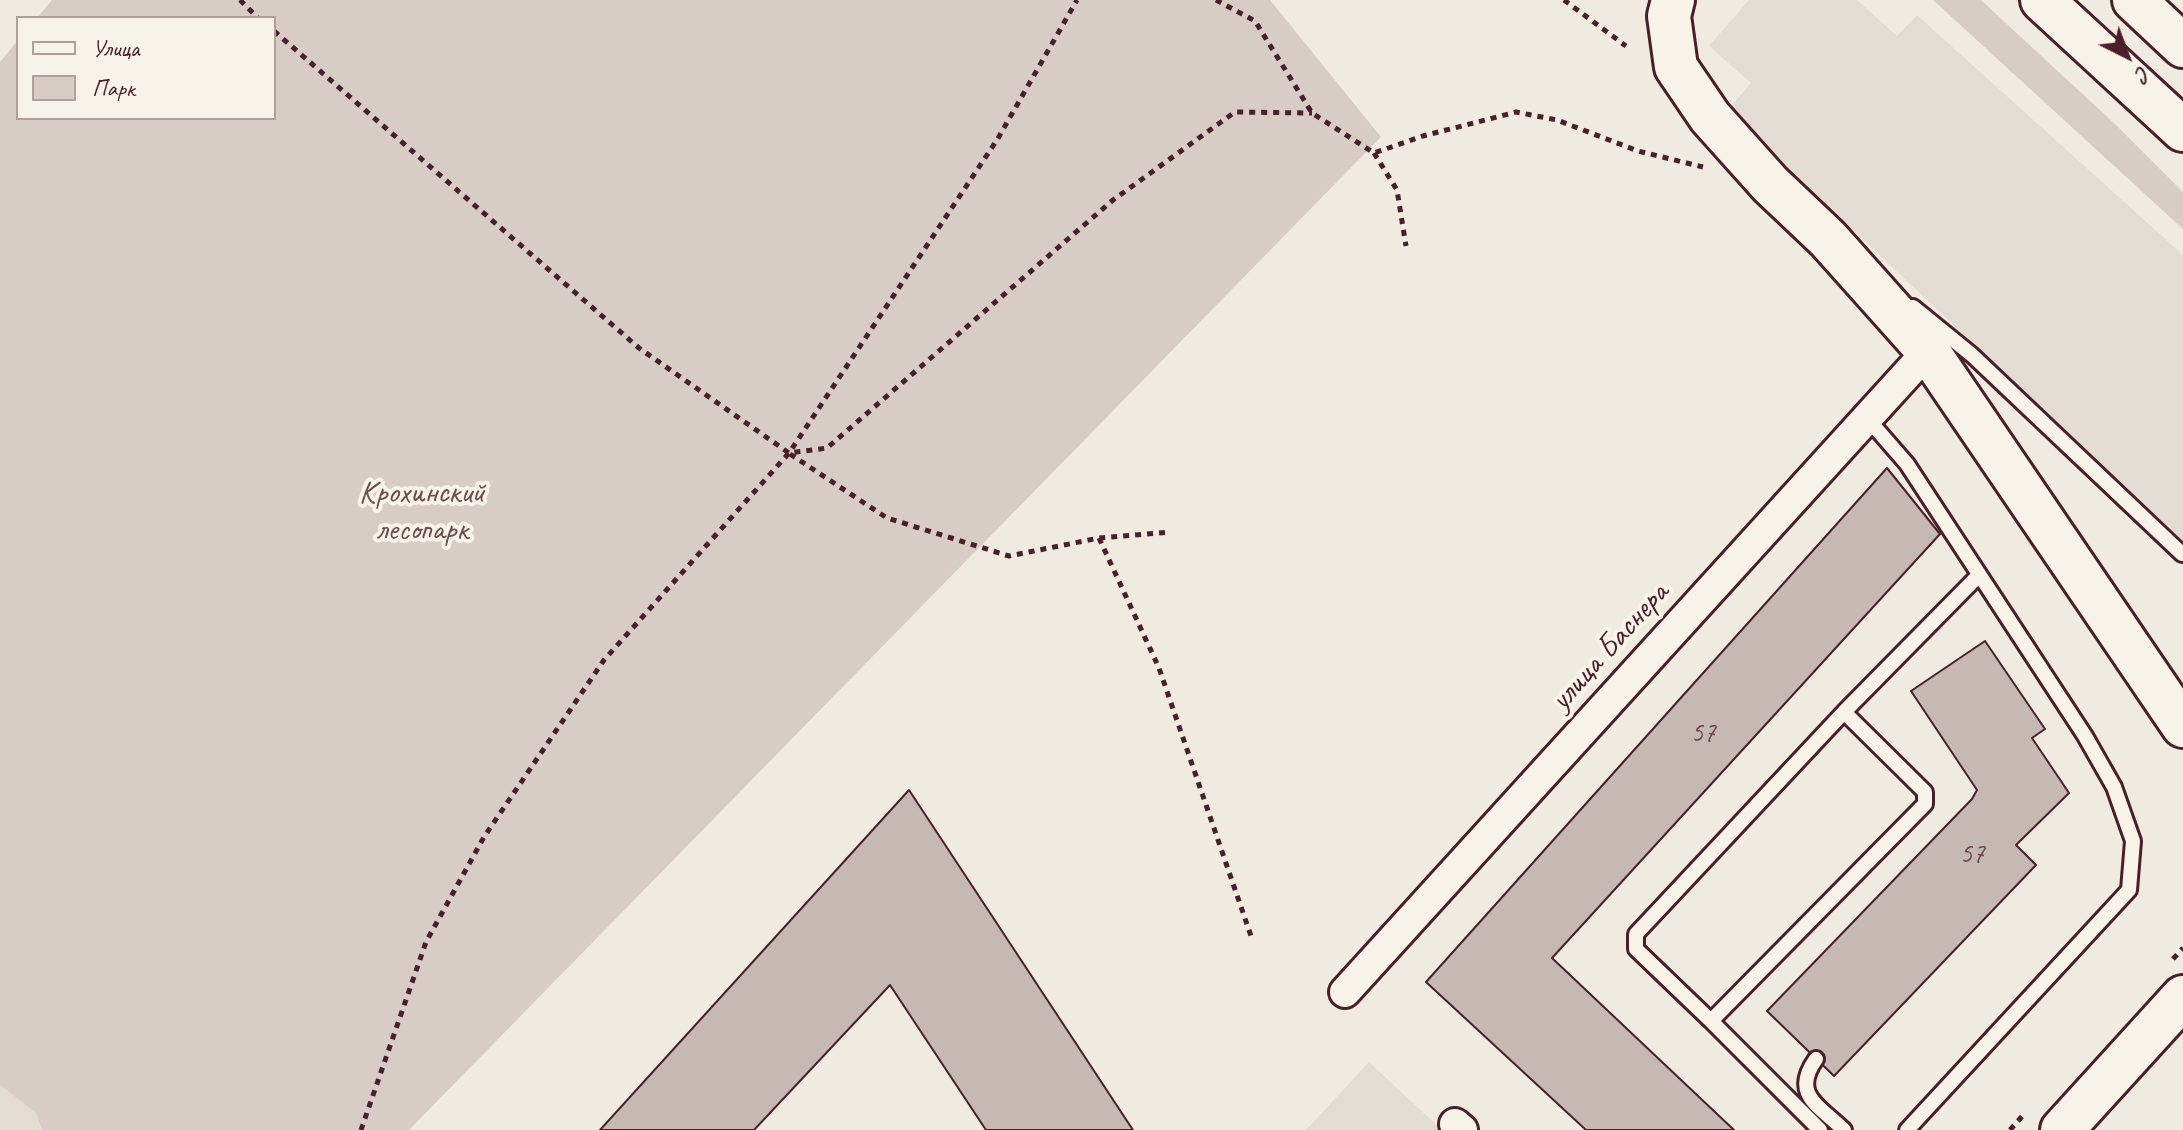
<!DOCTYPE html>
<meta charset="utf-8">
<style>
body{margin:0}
#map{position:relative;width:2183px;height:1130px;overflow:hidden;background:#f0ebe0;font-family:Caveat,sans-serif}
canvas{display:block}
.legend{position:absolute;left:16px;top:16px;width:260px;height:104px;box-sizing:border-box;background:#f7f3e8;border:2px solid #b29e9c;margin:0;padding:10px 14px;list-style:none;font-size:24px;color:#4a1f2b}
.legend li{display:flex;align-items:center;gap:16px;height:40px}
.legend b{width:40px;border:2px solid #b29e9c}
.north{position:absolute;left:2087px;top:16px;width:80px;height:80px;-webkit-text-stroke:6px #f7f3e8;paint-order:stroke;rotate:138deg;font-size:22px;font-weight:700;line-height:32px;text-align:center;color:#4a1f2b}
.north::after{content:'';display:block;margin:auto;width:28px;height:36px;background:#4a1f2b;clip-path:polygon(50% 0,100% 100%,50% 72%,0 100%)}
</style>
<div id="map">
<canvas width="2183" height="1130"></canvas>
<ul class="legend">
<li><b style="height:10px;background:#f7f3e8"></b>Улица</li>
<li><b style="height:22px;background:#d8cdc6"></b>Парк</li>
</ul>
<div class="north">С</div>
</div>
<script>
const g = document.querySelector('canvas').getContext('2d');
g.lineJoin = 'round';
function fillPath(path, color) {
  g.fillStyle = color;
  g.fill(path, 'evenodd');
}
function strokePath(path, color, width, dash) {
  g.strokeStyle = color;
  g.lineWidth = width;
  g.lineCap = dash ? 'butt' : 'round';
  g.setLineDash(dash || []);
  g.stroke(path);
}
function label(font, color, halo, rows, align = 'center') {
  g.font = font + ' Caveat,sans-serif';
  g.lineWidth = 8;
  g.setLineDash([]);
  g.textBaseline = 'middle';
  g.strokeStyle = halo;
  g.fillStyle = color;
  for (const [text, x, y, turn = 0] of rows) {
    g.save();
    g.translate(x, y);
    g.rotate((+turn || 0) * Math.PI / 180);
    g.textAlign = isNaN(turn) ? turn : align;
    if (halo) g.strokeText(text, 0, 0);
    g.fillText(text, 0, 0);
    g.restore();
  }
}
const built = new Path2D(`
 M1749,0H1857L1897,36L1917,15L2183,255V542L1727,111L1751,83L1709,46Z
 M1369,1062L1442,1130H1306Z
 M0,1085L36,1113L42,1130H0Z`);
const green = new Path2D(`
 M52,0H1270L1381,137L409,1130H42L36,1113L0,1085V62L18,40V118H274V18H37Z
 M1933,0H1981L2116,125L2183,192V229Z`);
const building = new Path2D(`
 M1887,468L1940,534L1552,958L1734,1130H1586L1426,982Z
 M1985,641L2045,729L2032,738L2069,793L2016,845L2036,865L1834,1076L1767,1011L1972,799L1977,790L1911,691Z
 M909,790L1133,1130H986L890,985L754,1130H600Z`);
const path = new Path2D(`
 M240,0L258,18
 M1216,0L1255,21L1312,113L1374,153L1423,136L1516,112L1557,120L1638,151L1703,167
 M1564,0L1626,46
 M274,31L639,348L789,453L827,448L1113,200L1235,112L1312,113
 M1374,153L1397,190L1406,246
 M790,454L887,518L1009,556L1099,538L1171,532
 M1099,538L1159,668L1251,936
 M2173,959L2183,948
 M361,1130L426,942L484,837L604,660L789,453L997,140L1077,0
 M2010,1130L2025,1113`);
const service = new Path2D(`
 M1913,307L1972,355L2182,554
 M1867,418L1907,464L2085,736L2114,787L2133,841L2129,890L1907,1130
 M1711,1021L1636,949V934L1844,712
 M1816,1059C1791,1094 1818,1105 1844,1130
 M1820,1130L1711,1021L1925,804V792L1844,712L1979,575`);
const minor = new Path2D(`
 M1345,992L1928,351
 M1455,1124L1462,1130`);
const secondary = new Path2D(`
 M1673,0L1669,16L1676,67L1710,117L1770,184L1828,239L1928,351L2183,726
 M2042,0L2183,130
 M2134,0L2183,46
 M2062,1130L2183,997`);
const numberNames = [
 ["57",1703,734],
 ["57",1972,855]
];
const parkNames = [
 ["Крохинский",422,494],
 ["лесопарк",422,531]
];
const streetNames = [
 ["улица Баснера",1610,647,-48]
];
fillPath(built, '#e3dcd2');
fillPath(green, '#d8cdc6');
fillPath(building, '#c6b8b3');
strokePath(building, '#4a1f2b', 2);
strokePath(service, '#4a1f2b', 20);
strokePath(minor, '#4a1f2b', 36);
strokePath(secondary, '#4a1f2b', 48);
strokePath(path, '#4a1f2b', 5, [6, 6]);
strokePath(service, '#f7f3e8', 14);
strokePath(minor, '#f7f3e8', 30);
strokePath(secondary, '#f7f3e8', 42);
label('28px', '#69454d', null, numberNames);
label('32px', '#6e4a52', '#f7f3e8', parkNames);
label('32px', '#4a1f2b', '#f7f3e8', streetNames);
</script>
